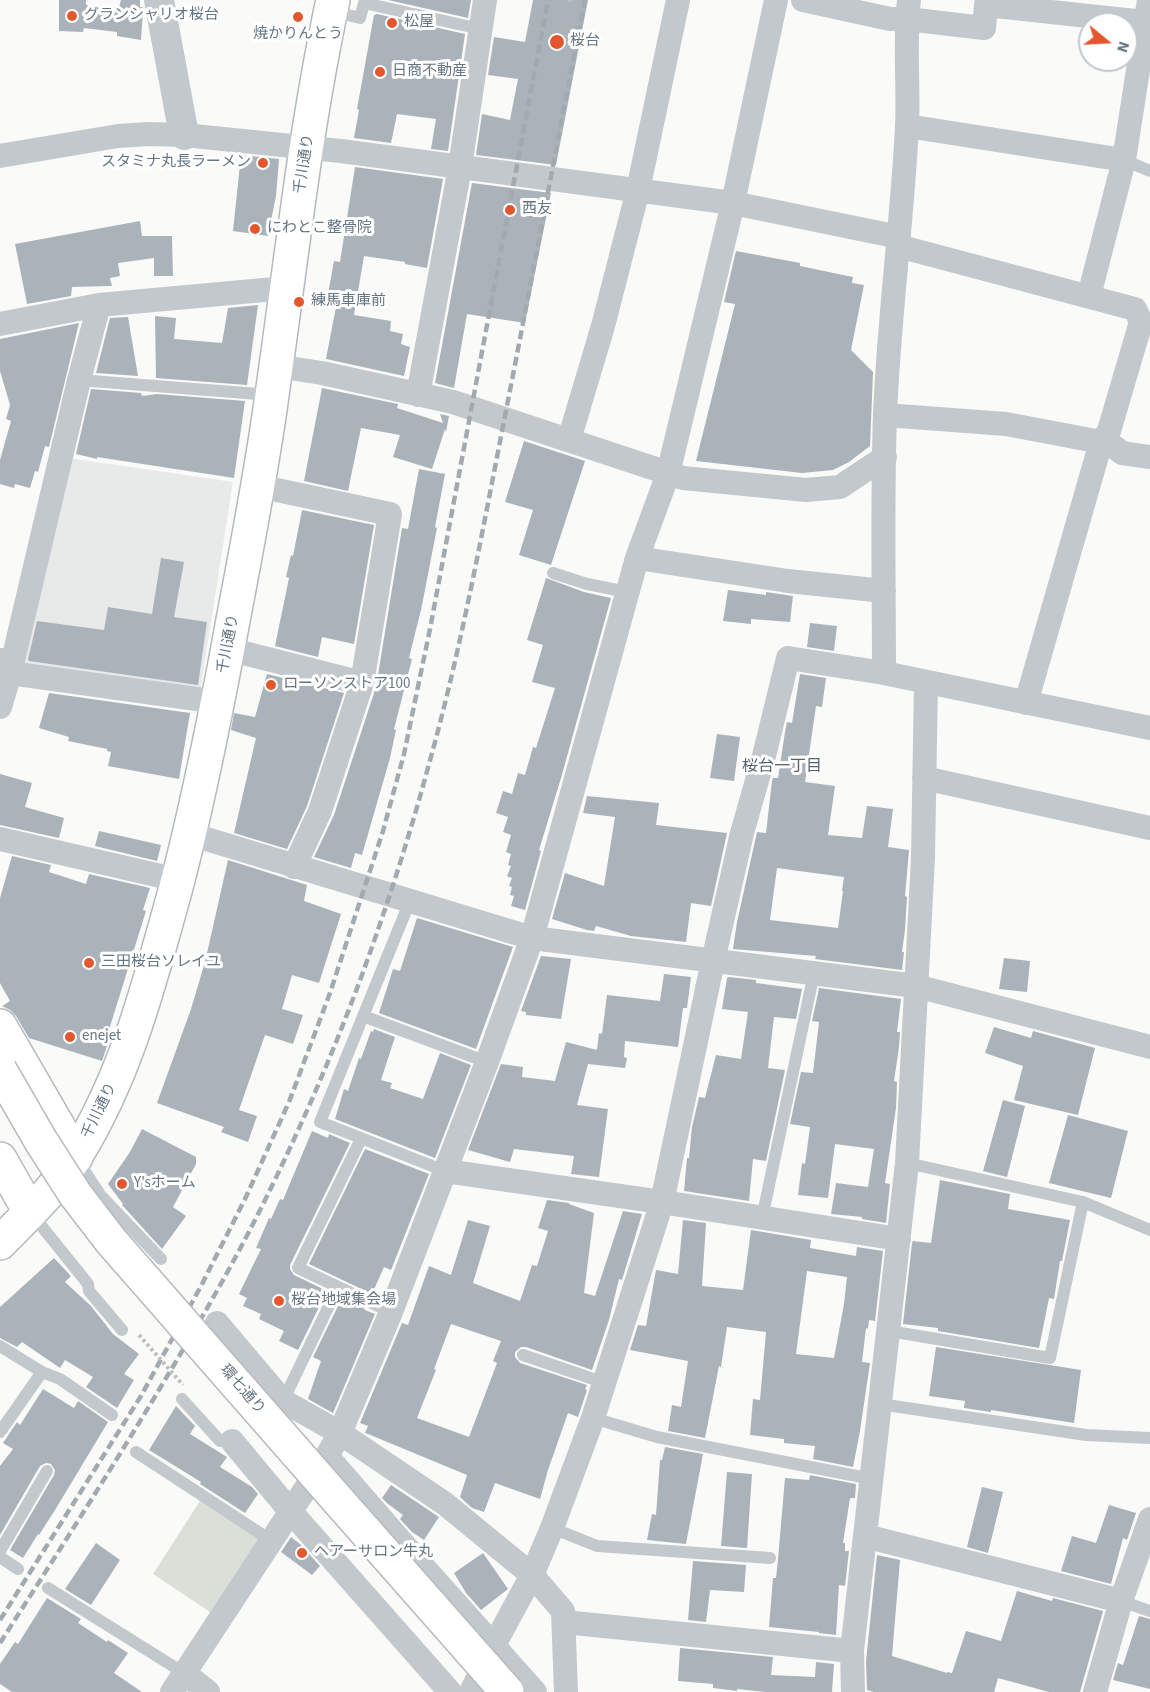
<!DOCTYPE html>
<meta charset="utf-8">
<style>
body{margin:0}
#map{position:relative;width:1150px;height:1692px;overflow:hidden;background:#fafaf8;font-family:"Source Sans 3",sans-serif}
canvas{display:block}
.north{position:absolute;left:1078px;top:12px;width:60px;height:60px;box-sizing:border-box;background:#fff;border:2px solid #c1c8cd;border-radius:50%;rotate:108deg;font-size:16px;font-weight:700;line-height:24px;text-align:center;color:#657683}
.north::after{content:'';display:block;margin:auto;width:21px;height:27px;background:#e4572e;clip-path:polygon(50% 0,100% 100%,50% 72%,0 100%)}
</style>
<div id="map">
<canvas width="1150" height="1692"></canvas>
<div class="north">N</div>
</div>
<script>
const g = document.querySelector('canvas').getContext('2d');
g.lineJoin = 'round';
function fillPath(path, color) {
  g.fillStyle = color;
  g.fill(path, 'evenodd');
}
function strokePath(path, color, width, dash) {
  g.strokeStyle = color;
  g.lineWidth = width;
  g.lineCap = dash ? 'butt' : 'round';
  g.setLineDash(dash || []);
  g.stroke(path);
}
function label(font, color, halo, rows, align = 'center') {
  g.font = font + ' "Source Sans 3","Noto Sans JP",sans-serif';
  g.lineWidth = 6;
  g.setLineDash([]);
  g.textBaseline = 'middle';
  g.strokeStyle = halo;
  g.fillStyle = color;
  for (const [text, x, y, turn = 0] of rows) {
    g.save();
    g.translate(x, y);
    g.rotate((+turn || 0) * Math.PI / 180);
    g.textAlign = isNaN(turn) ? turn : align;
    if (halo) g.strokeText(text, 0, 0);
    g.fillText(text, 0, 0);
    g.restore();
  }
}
const built = new Path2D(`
 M69,458L233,482L200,692L26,666L20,658Z`);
const green = new Path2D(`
 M200,1501L261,1540L213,1614L153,1574Z`);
const building = new Path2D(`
 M59,0H86V5L119,7L121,0H140V7H143V11L141,40L117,36V32L84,28L83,32L59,31Z
 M388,0H471L468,18Z
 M533,0H588L556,165L476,155L482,114L510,120L518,79L488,75L494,37L525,42Z
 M377,14L465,34L448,151L431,149L436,119L397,114L391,143L354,138L359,110L357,109L374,15Z
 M241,155L279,159L276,196L268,236L233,231Z
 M355,167L443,179L427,268L405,264V262L364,256L354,315L391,321L390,331L403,334L401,344L410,347L404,376L326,359L336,307L326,305L334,261L340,262Z
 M472,183L551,193L525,323L467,314L454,388L435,383Z
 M140,221L142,236H172L173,276H154V258L118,263L120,276L110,278L112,286L72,287L71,296L27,304L15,244Z
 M736,251L800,263V266L853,277L852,283L864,285L851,350L873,372L870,446L849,462L833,470L802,473L696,461L735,304L724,302Z
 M258,305L247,385L156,378L155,316L176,318L174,339L222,343L228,308Z
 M128,317L138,376L96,373L110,318Z
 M79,323L49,447L45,446L38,472L35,471L30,488L15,484L14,488L0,484V460L11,421L6,419L10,405L0,371V339Z
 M322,388L398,404L397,408L443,423L440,414L449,416L446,432L445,429L432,469L393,457L400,435L361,428L348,491L304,481Z
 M91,389L141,393L142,396L157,394L245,401L234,478L97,457V459L76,454Z
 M524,441L585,461L551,565L519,555L533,510L505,502Z
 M419,469L445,474L435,527L437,528L421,610L409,658L412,659L394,729L396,730L390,758L362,855L355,853L351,868L314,857L334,815L376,687L402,528L408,529Z
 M302,510L374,525L354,644L322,637L318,657L275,646L289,578L286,577L291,555L293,556Z
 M161,558L184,562L174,617L207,622L198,685L29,661L28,659L37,621L104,630L108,607L152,614Z
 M546,578L584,592L611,598L561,778L539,850L541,851L525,910L511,906L514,896L510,895L512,887L509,886L512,878L507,876L511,866L508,865L511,854L506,852L511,835L503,832L508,817L496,813L503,791L512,794L518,773L525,775L533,747L536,748L555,688L532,682L543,645L527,640Z
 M728,590L766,595V592L793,596L790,622L751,619V624L723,621Z
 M810,623L837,626L834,651L807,647Z
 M267,674L344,693L307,806L287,849L234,833L256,738L231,730L234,713L255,717Z
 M800,674L826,678L822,707L816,706L805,782L835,786L828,835L862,838L867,806L893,809L888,847L909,850L905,896L907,897L905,930L902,952H904L902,970L815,959L816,956L733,949L737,922L757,832L766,833L772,781L773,778H778L785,732L787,722L792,723ZM777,868L844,877L842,891H843L838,928L770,920Z
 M49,693L190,713L179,779L108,766L111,752L107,751V749L68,741L69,737L39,728Z
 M717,734L740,737L734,781L710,778Z
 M0,774L32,783L25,807L64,818L59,838L0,825Z
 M587,796L659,803L656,825L727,833L711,906L691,903L686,942L631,936L596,926L594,931L587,930L552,919L565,873L604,886L615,817L583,813Z
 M99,831L161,845L157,861L95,846Z
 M12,856L51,865L49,872L86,884L89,874L150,888L143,910L146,911L108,1033L111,1034L102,1061L29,1038L16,1016L10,1010L2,1006L10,1001L0,983V898Z
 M228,860L307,885L304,901L341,914L319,983L292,975L282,1009L303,1015L293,1044L265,1035L239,1110L257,1116L248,1142L221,1132L224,1127L157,1103L191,1009L205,962Z
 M417,918L513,947L476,1049L379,1013L393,969L400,971Z
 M541,956L571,959L561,1019L526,1015V1012L521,1011Z
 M1004,958L1030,961L1027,992L999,989Z
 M664,974L691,977L687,1008H683L678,1047L625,1041L624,1057L627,1058L625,1068L588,1064L577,1105L608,1109L599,1177L571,1174L574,1156L514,1149L510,1162L468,1150L501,1064L523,1067L522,1077L555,1081L566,1042L597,1050L599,1033L602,1034L607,995L660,1001Z
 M729,977L756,980V983L802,989L796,1019L774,1017L768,1068L785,1070L766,1161L753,1159L749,1201L684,1191L687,1158H689L692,1127L699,1097L705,1098L716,1055L741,1059L748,1012L722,1009L727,978Z
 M819,988L901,999L897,1032H900L899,1047L894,1081L897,1082L896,1108L885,1183L890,1184L886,1223L862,1219V1217L831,1214L836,1183L868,1187L874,1149L835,1144L828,1198L798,1195L802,1163L805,1164L810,1127L790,1124L801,1072L813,1073L819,1022L812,1021Z
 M994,1027L1031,1038L1033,1031L1095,1048L1078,1115L1014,1100L1023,1066L985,1053Z
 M374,1029L395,1037L381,1080L392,1083L390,1088L423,1099L440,1053L471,1065L435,1158L335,1119L344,1089L348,1091L359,1058L361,1059L371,1031L373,1032Z
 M1003,1100L1025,1106L1007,1177L983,1171Z
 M1068,1115L1128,1131L1111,1198L1049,1183Z
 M142,1129L196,1157V1164L173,1207L186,1216L162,1249L122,1205L123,1204L108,1184L130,1152Z
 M312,1131L328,1138L329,1134L350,1143L290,1265V1269L294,1275L327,1291L298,1350L279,1341L284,1331L259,1319L261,1314L243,1306L247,1298L239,1294L261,1249L256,1248L269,1218L271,1219L280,1199L283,1200Z
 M365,1149L429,1174L391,1270L384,1267L372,1294L309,1264Z
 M940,1180L1010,1194L1008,1209L1070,1220L1062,1261H1060L1054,1299L1049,1298L1039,1348L938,1331V1328L903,1324L912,1243L913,1241L931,1243Z
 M547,1200L569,1203V1204L594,1213L584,1293L595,1296L623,1211L642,1214L622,1280L619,1279L609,1320L592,1370L526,1347H521L515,1352V1357L520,1363L587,1385L585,1389L587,1390L578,1417L568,1413L548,1470L540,1499L495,1483L484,1512L472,1508L460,1497L467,1475L368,1434L365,1433L368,1426L360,1423L402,1323L408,1325L429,1266L451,1275L468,1220L490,1226L473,1283L520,1301L532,1265L537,1266L548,1231L538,1228ZM451,1324L501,1341L493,1361L497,1363L469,1437L417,1418L436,1370L434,1369Z
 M683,1220L706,1223L702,1286L743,1290L751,1230L811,1240L810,1248L856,1256L857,1247L883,1251L875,1321L869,1320L868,1329L866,1328L862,1362L870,1363L860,1431L853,1467L813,1459L815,1446L784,1443V1439L750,1435L753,1399L760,1400L766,1332L727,1327L721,1367L719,1366L705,1438L668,1431L672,1405L681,1407L688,1361L630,1350L638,1325L646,1326L656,1270L678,1274ZM807,1271L847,1277L844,1304L834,1358L796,1354Z
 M54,1258L71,1276L65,1282L91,1306L113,1334L139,1354L124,1374L134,1380L117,1408L86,1387L93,1377L65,1360L60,1368L22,1342L17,1347L0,1338V1307Z
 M342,1298L365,1309V1310L375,1314L333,1413L308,1399L321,1361L313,1357Z
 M936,1347L1081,1370L1074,1423L991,1410V1412L964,1408L965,1401L929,1396Z
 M43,1389L74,1408L78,1401L108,1422L55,1510L39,1535L38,1534L23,1558L10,1550L54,1475L55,1470L51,1464L46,1463L40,1466L0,1535V1466L13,1449L3,1443L17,1422L20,1425Z
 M176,1406L195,1426L190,1434L227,1457L220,1467L252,1487L258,1494L245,1513L200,1484L201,1482L149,1450Z
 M665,1447L703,1454L686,1544L647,1540L652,1514L656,1515L660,1460H662Z
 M727,1472L752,1474L747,1548L721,1546Z
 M810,1475L856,1484L855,1498H850L843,1543H845V1551H849L845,1586L839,1585L836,1635L819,1633V1632L769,1627L773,1578H776L778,1559L785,1478L809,1480Z
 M391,1485L439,1517L424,1540L412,1532L400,1519L403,1515L388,1504L382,1498Z
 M982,1487L1003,1492L988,1553L967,1547Z
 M1109,1505L1136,1513L1127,1540L1123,1538L1111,1584L1061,1571L1072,1536L1096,1543Z
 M291,1537L300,1544L320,1566L312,1575L281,1552Z
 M96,1543L120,1560L91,1605L65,1589Z
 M483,1553L508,1589L481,1610L466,1593L454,1573Z
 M877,1555L900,1560L892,1656L947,1673V1672L952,1673L966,1631L1001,1641L1017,1591L1052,1601L1053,1598L1103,1611L1080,1692H1049L998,1678L994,1692H874L867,1690L866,1661Z
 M693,1561L746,1565L744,1592L710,1590L706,1622L688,1620Z
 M47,1598L81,1619L78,1623L107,1642L108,1640L128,1653L114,1673L142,1692H12L0,1684V1664L15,1642L18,1644Z
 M1139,1616L1150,1619V1689L1113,1680L1118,1663L1123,1665Z
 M680,1648L773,1657L771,1675L815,1677L816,1662L834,1664L832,1692H766L737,1689V1691L713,1688V1684L678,1681Z`);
const path = new Path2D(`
 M570,2V0`);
const service = new Path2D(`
 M332,11L360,18L364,3L480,29
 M1124,160L1150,171
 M79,380L271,395
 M553,573L587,584L627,592
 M410,901L320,1122L445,1171
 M363,1016L487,1062
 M361,1139L298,1268L391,1312
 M76,1158L101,1196L161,1259
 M907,1163L1083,1202L1150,1230
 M31,1213L88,1284L89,1291L122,1330
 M762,1218L814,973
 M889,1331L1050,1358L1083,1202
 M0,1346L42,1372L60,1379L112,1415
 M523,1355L605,1383
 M182,1399L220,1441H232
 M283,1401L338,1287
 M880,1404L1086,1435L1150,1438
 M593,1418L657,1437L872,1479
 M0,1432L42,1372
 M136,1452L272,1541
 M552,1528L597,1546L770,1558
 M0,1551L47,1471
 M0,1557L18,1569
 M48,1588L184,1673
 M1121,1601L1150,1611`);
const minor = new Path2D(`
 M803,0L890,19H907L984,28L986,5L1145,22
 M907,126L1124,160
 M0,156L118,136L148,134L184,135L341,151L733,203L899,237
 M898,246L1135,309L1141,322L1109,431L1101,442L1026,703
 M1089,296L1124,160L1149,0
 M0,324L99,305L286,288
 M276,366L322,373L453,402L683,478L806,490L840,487L885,457
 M418,395L460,167L485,0
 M885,415L1006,424L1101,442L1113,446L1122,453L1150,457
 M569,440L603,326L638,190L678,0
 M258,486L390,514L362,683L320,811L294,867
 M637,558L788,581L884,591
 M228,649L362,683
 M3,660L10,673L218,702
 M884,673C884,587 882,500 885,414C889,318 902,223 907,127C909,85 904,42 909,0
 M0,707L10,673L79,380L99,305
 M924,778L1150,828
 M190,834L532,938L916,986L1150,1047
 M0,839L178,880
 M445,1171L662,1202L899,1239
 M217,1323L283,1401L340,1433L444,1503L532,1575L563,1611L566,1692
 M232,1441L291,1512L450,1692
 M327,1456L420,1563L535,1692
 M865,1536L1121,1601
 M564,1622L852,1651
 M184,1673L208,1692
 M172,1692L327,1456L340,1433L391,1312L487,1062L532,938L637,558L668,474L733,203L776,0
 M471,1692L494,1645L532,1575L552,1528L593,1418L662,1202L713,961L742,833L764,756L788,658L884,673L1150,728
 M853,1692L852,1651L907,1163L923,858L926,682
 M1095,1692L1121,1601L1150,1519`);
const tertiary = new Path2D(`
 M159,0L184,135`);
const secondary = new Path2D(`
 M0,1243C27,1215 57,1188 77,1154C127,1073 150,981 175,891C199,800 217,708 234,615C248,542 262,469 272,395C291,263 305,130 333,0`);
const primary = new Path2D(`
 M0,1026L76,1157
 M0,1159L30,1212`);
const rail = new Path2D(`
 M0,1620L141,1396L201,1286L245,1199L289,1102L330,993L383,831L404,754L430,629L548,0
 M0,1643C73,1529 147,1414 214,1296C271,1196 322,1083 362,975C387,906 410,835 429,764C460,653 481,539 503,426C531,284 557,142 585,0`);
const pathBridge = new Path2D(`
 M139,1335L183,1385`);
const primaryBridge = new Path2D(`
 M0,1070L41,1141L75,1194L111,1241L329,1490L507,1692`);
const markers = [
 [72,16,6,"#e4572e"],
 [298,17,6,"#e4572e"],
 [392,23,6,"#e4572e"],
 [557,42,8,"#e4572e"],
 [380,72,6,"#e4572e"],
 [263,163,6,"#e4572e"],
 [510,210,6,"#e4572e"],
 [255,229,6,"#e4572e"],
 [299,302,6,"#e4572e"],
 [271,685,6,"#e4572e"],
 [89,963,6,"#e4572e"],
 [70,1037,6,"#e4572e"],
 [122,1184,6,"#e4572e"],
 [279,1301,6,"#e4572e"],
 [302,1553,6,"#e4572e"]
];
const poiNames = [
 ["グランシャリオ桜台",84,16],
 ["松屋",404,23],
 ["焼かりんとう",298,35,"center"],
 ["桜台",570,42],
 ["日商不動産",392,72],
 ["スタミナ丸長ラーメン",251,163,"right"],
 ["西友",522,210],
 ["にわとこ整骨院",267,229],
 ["練馬車庫前",311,302],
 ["ローソンストア100",283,685],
 ["三田桜台ソレイユ",101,963],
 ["enejet",82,1037],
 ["Y'sホーム",134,1184],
 ["桜台地域集会場",291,1301],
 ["ヘアーサロン牛丸",314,1553]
];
const streetNames = [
 ["千川通り",305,164,-81],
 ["千川通り",229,644,-79],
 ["千川通り",100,1111,-64],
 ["環七通り",242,1390,49]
];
const neighbourhoodNames = [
 ["桜台一丁目",782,767]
];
fillPath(built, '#e8e9e9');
fillPath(green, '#dadfd7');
fillPath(building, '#aab3b9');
strokePath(secondary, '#b3babf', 36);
strokePath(primary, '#b5babe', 36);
strokePath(path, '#bbbfc2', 4, [3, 3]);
strokePath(service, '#c3c8cc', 12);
strokePath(minor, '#c3c8cc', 24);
strokePath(tertiary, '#c3c8cc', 30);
strokePath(secondary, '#fff', 33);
strokePath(primary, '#fff', 33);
strokePath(rail, '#a2aab0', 4.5, [9, 4.5]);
strokePath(primaryBridge, '#b5babe', 36, []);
strokePath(pathBridge, '#bbbfc2', 4, [3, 3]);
strokePath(primaryBridge, '#fff', 33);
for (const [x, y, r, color] of markers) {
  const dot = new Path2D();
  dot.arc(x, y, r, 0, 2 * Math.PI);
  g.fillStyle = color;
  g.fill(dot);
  strokePath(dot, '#fff', 2);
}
label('15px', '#657683', '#fff', poiNames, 'left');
label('15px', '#657683', '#fff', streetNames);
label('16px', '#57646e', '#fff', neighbourhoodNames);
</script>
